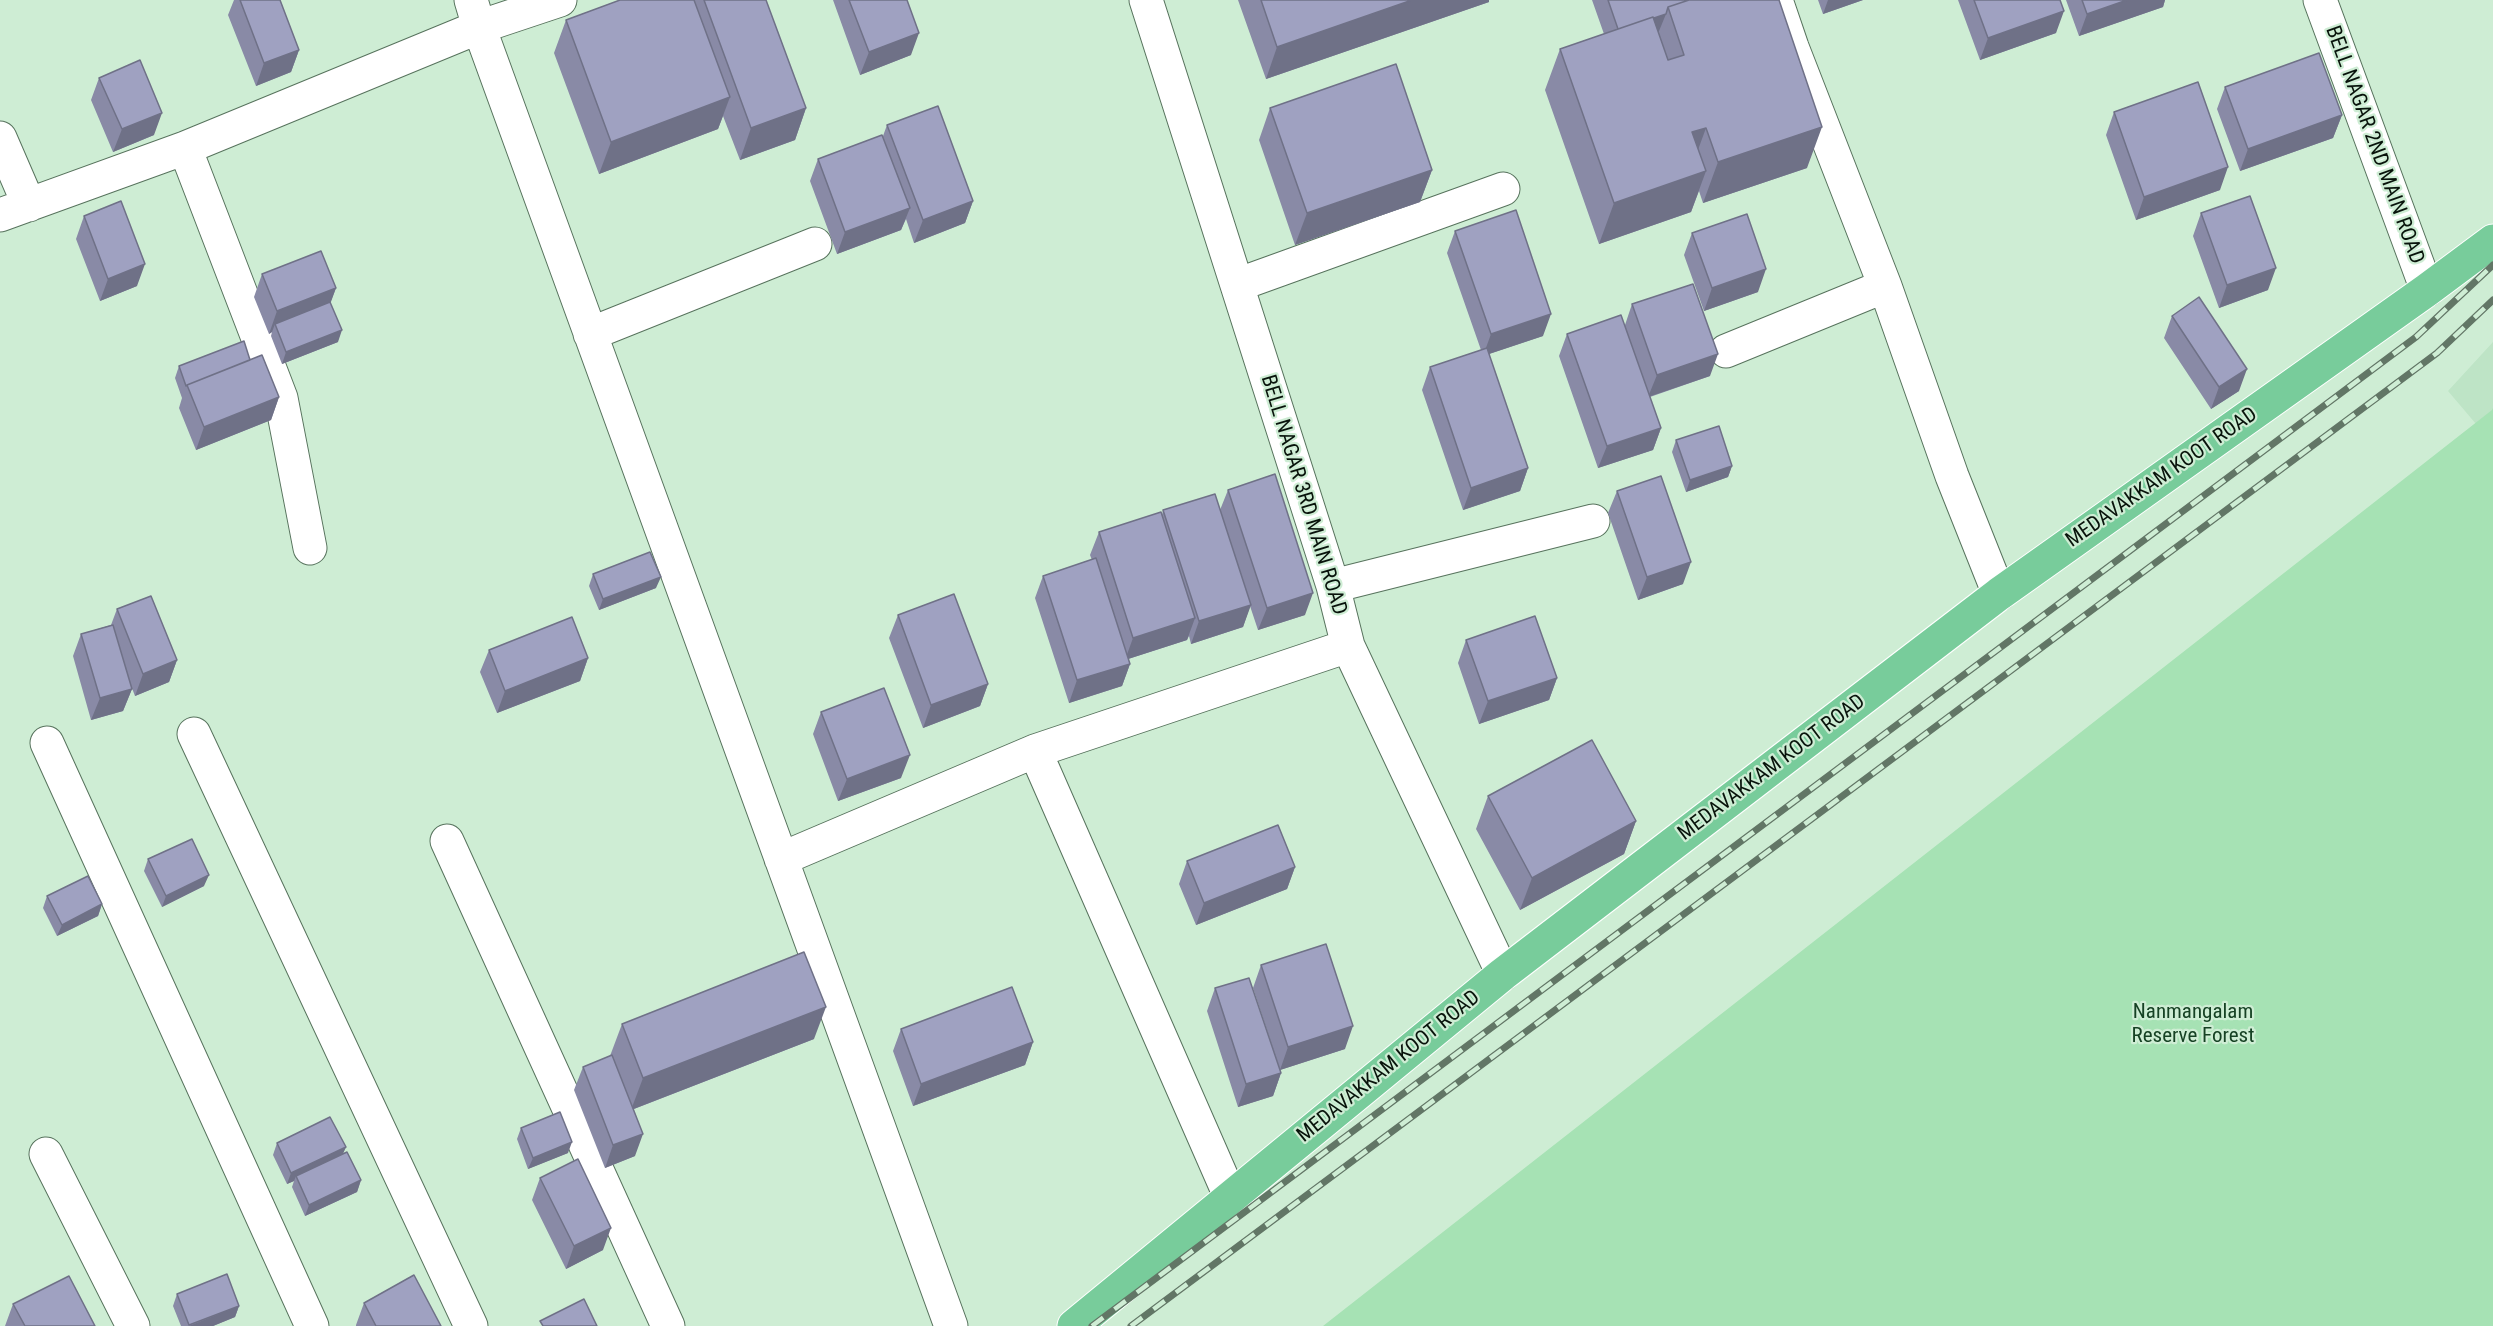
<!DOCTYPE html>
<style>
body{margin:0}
canvas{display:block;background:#ceedd4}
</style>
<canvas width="2493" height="1326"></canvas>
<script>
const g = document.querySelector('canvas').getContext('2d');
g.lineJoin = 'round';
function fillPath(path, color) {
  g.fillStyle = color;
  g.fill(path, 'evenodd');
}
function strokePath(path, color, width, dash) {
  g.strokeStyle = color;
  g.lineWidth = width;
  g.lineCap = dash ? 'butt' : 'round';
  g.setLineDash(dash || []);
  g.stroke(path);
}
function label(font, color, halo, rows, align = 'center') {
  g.font = font + ' "Roboto Condensed",sans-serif';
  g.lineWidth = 4.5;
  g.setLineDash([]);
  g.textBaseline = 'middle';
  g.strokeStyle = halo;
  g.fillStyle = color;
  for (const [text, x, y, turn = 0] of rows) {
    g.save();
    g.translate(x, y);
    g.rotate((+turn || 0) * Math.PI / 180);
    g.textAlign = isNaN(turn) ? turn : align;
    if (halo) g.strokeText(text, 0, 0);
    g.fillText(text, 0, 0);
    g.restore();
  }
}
const built = new Path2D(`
 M2493,342V444L2448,391Z`);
const green = new Path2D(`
 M2493,408V1326H1323L2492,410Z`);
const street = new Path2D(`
 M471,0L479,27L560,0
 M1146,0L1333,586L1348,646L1503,974
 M2320,0L2427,290
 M0,138L29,205
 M185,148L281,398L310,548
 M0,215L185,148L479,27L951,1326
 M1237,285L1503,189
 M1885,286L1952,476L1999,594
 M590,334L815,244
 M1726,351L1885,286L1792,47L1776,0
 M1333,586L1593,521
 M194,734L471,1326
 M47,743L312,1326
 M447,841L668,1326
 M781,859L1035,751
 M46,1154L133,1326
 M1230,1196L1035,751L1348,646`);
const primary = new Path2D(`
 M1074,1326L1503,974L1999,594L2427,290L2493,241`);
const rail = new Path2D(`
 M1092,1326L2416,337L2493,265
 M1131,1326L2437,353L2493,300`);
const wall = new Path2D(`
 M234,0H280L299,50L291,72L256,86L228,15Z
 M620,0H766L806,108L795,140L740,160L723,116L718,129L599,174L554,53L566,20Z
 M833,0H907L911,55L860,75Z
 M1238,0H1489V2L1266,79Z
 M1592,0H1779L1807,168L1703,203L1699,191L1691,212L1599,244L1545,90L1560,49L1604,34Z
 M1818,0H1863L1823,14Z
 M1958,0H2060L2056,33L1980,60Z
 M2066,0H2165L2163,7L2079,36Z
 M99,78L154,135L113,152L91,100Z
 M2225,87L2342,115L2333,138L2240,171L2217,109Z
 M1270,108L1432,170L1420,202L1295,245L1259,140Z
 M2114,112L2220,190L2136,220L2106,135Z
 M887,125L973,201L965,223L914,243L906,219L901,230L837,254L810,181L818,159L883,136Z
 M2201,213L2268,290L2219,308L2193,236Z
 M84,216L137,286L100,301L76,239Z
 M1455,231L1543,336L1489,354L1528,468L1520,491L1463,510L1422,390L1430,367L1481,350L1447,253Z
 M1692,233L1758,292L1704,311L1684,255Z
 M262,274L336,288L330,303L338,342L282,364L271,336L272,332L269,334L254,297Z
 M1632,304L1710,376L1650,397L1661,428L1653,450L1598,468L1559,356L1567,334L1625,325Z
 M2172,316L2239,391L2211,409L2164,338Z
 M250,360L279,397L271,420L196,450L179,408L182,398L175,378L179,366Z
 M1676,440L1732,466L1728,477L1686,492L1672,452Z
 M1228,490L1305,615L1258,630L1250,606L1243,627L1191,644L1189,636L1187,640L1128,659L1130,664L1122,686L1069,703L1035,598L1043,576L1092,560L1090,555L1099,532L1162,515L1163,510H1220Z
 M1617,491L1683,584L1638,600L1608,513Z
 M593,574L656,588L599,610L589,586Z
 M117,609L177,660L169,682L135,696L130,683L132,689L123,711L91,720L73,656L81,634L111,625Z
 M898,615L988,684L980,706L923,728L889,638Z
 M1466,640L1557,678L1549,700L1479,724L1458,663Z
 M489,650L588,658L580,681L497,713L480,672Z
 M821,712L901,778L838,801L813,734Z
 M1488,796L1636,821L1624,854L1520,910L1476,829Z
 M148,859L204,886L162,907L144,871Z
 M1187,861L1295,867L1287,889L1196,925L1179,884Z
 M47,896L102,904L98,916L57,936L43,908Z
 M1261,965L1345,1049L1280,1070L1253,988Z
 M1215,988L1281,1073L1273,1096L1238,1107L1207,1011Z
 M622,1024L814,1039L634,1109L635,1156L605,1168L574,1090L583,1067L610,1056Z
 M901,1029L1033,1042L1025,1065L913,1106L893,1051Z
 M521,1128L568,1153L528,1169L517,1139Z
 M277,1143L346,1147L343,1153L361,1180L357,1192L305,1216L292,1187L294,1181L287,1184L273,1155Z
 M540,1178L603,1250L566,1269L532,1200Z
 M177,1294L239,1306L235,1317L213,1326H181L173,1306Z
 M364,1303L441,1326H356V1325Z
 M13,1304L94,1326H5Z`);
const shadedWall = new Path2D(`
 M1412,0H1489V2L1266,79L1277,47Z
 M1828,0H1863L1823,14Z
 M2127,0H2165L2163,7L2079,36L2087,14Z
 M2064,11L2056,33L1980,60L1988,38Z
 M1666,14L1657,36L1619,30Z
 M919,33L911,55L860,75L869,52Z
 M299,50L291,72L256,86L264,63Z
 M730,97L718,129L599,174L611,142Z
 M806,108L795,140L740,160L751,128Z
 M162,113L154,135L113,152L122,129Z
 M2342,115L2333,138L2240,171L2248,149Z
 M1822,127L1807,168L1703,203L1718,162Z
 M1706,128L1691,169L1692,132Z
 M2228,167L2220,190L2136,220L2144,197Z
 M1432,170L1420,202L1295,245L1307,213Z
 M1706,171L1691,212L1599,244L1614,203Z
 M973,201L965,223L914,243L923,220Z
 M910,208L901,230L837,254L845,232Z
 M145,264L137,286L100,301L108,279Z
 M2276,268L2268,290L2219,308L2227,285Z
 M1766,269L1758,292L1704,311L1712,288Z
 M336,288L328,310L275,324L272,332L269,334L277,311Z
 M1551,314L1543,336L1483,356L1491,334Z
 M342,330L338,342L282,364L286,352Z
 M1718,354L1710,376L1648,397L1657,375Z
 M2247,369L2239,391L2211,409L2219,387Z
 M279,397L271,420L196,450L204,427Z
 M1661,428L1653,450L1598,468L1607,446Z
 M1732,466L1728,477L1686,492L1690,480Z
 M1528,468L1520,491L1463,510L1471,488Z
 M1691,562L1683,584L1638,600L1647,577Z
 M661,577L656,588L599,610L603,599Z
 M1313,593L1305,615L1258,630L1267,608Z
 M1251,605L1243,627L1191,644L1199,621Z
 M1195,618L1187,640L1125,660L1133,638Z
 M588,658L580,681L497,713L505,691Z
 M177,660L169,682L135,696L143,674Z
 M1130,664L1122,686L1069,703L1077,680Z
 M1557,678L1549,700L1479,724L1488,701Z
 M988,684L980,706L923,728L931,705Z
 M132,689L123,711L91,720L100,698Z
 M910,755L901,778L838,801L847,779Z
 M1636,821L1624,854L1520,910L1532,878Z
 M1295,867L1287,889L1196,925L1204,903Z
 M209,875L204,886L162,907L166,896Z
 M102,904L98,916L57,936L62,925Z
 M826,1007L814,1039L631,1110L643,1078Z
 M1353,1026L1345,1049L1280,1070L1288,1047Z
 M1033,1042L1025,1065L913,1106L921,1084Z
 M1281,1073L1273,1096L1238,1107L1246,1084Z
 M643,1134L635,1156L605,1168L613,1145Z
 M572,1142L568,1153L528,1169L533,1158Z
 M346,1147L341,1158L296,1176L294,1181L287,1184L291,1173Z
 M361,1180L357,1192L305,1216L309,1205Z
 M611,1228L603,1250L566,1269L574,1246Z
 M239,1306L235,1317L213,1326H189Z`);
const building = new Path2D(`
 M240,0H280L299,50L264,63Z
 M620,0H694L730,97L611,142L566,20Z
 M704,0H766L806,108L751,128Z
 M849,0H907L919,33L869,52Z
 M1261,0H1412L1277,47Z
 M1608,0H1689L1668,7L1666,14L1654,18L1653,17L1618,29Z
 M1689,0H1779L1822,127L1718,162L1706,128L1692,132L1706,171L1614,203L1560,49L1653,17L1668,60L1684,55L1668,7Z
 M1974,0H2060L2064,11L1988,38Z
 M2082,0H2127L2087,14Z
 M2319,53L2342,115L2248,149L2225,87Z
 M140,60L162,113L122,129L99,78Z
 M1396,64L1432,170L1307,213L1270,108Z
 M2198,82L2228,167L2144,197L2114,112Z
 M938,106L973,201L923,220L887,125Z
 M882,135L910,208L845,232L818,159Z
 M2250,196L2276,268L2227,285L2201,213Z
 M121,201L145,264L108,279L84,216Z
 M1516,210L1551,314L1491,334L1455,231Z
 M1747,214L1766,269L1712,288L1692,233Z
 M321,251L336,288L277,311L262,274Z
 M1693,284L1718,354L1657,375L1632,304Z
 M2199,297L2247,369L2219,387L2172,316Z
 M330,302L342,330L286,352L275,324Z
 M1621,315L1661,428L1607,446L1567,334Z
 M244,341L250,360L187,385L186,386L179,366Z
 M1487,348L1528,468L1471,488L1430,367Z
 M262,355L279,397L204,427L187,385Z
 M1719,426L1732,466L1690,480L1676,440Z
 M1275,474L1313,593L1267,608L1228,490Z
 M1661,476L1691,562L1647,577L1617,491Z
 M1215,494L1251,605L1199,621L1163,510Z
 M1161,512L1195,618L1133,638L1099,532Z
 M650,552L661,577L603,599L593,574Z
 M1096,558L1130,664L1077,680L1043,576Z
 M954,594L988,684L931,705L898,615Z
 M151,596L177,660L143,674L117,609Z
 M1535,616L1557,678L1488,701L1466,640Z
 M572,617L588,658L505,691L489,650Z
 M113,625L132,689L100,698L81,634Z
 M884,688L910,755L847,779L821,712Z
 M1592,740L1636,821L1532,878L1488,796Z
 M1278,825L1295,867L1204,903L1187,861Z
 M192,839L209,875L166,896L148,859Z
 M88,876L102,904L62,925L47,896Z
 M1326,944L1353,1026L1288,1047L1261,965Z
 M804,952L826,1007L643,1078L622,1024Z
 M1249,978L1281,1073L1246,1084L1215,988Z
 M1012,987L1033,1042L921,1084L901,1029Z
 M612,1055L643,1134L613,1145L583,1067Z
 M560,1112L572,1142L533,1158L521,1128Z
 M330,1117L346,1147L291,1173L277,1143Z
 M347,1152L361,1180L309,1205L296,1176Z
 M578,1159L611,1228L574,1246L540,1178Z
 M227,1274L239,1306L189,1325L177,1294Z
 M414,1275L441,1326H376L364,1303Z
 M69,1276L95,1326H25L13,1304Z
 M584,1299L597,1326H543L540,1321Z`);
const streetNames = [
 ["BELL NAGAR 2ND MAIN ROAD",2374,145,70],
 ["MEDAVAKKAM KOOT ROAD",2162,478,-35],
 ["BELL NAGAR 3RD MAIN ROAD",1303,495,73],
 ["MEDAVAKKAM KOOT ROAD",1772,768,-37],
 ["MEDAVAKKAM KOOT ROAD",1389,1067,-39]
];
const parkNames = [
 ["Nanmangalam",2193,1013],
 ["Reserve Forest",2193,1037]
];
fillPath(built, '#bee4c6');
fillPath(green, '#a6e2b4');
strokePath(street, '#57735d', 35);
strokePath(primary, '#fff', 35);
strokePath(street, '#fff', 33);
strokePath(primary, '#78cc9b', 33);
strokePath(rail, '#627666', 7);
strokePath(rail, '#ceedd4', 4.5, [14]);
fillPath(wall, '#898aa6');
fillPath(shadedWall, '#6f7187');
fillPath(building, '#9fa1c1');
strokePath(building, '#6f7187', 1.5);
label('21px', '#08130b', '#ceedd4', streetNames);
label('21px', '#164224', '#ceedd4', parkNames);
</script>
